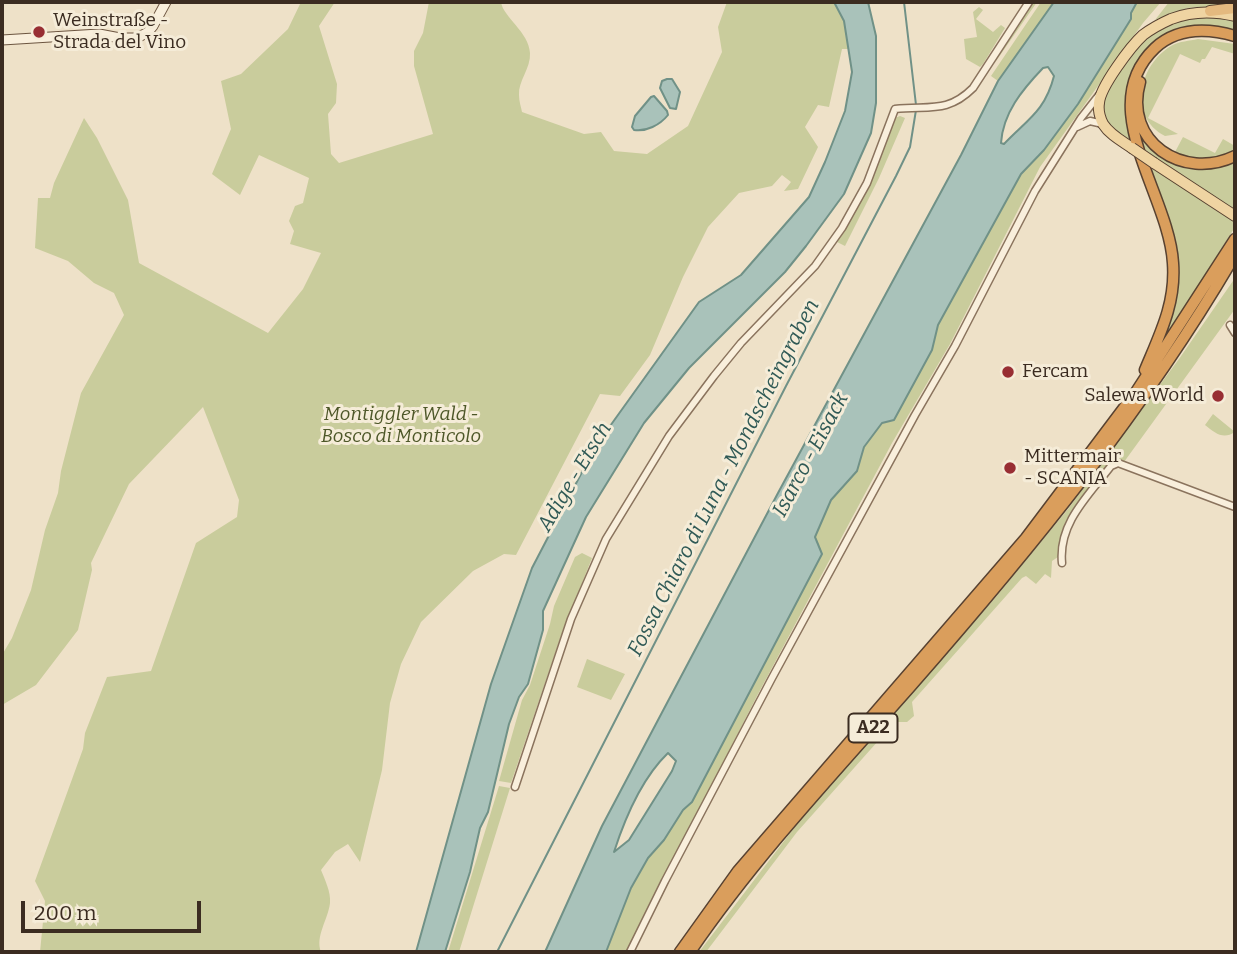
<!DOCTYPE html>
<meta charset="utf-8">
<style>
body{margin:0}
#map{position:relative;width:1237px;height:954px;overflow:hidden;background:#eee1c8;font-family:Bitter,serif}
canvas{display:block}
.frame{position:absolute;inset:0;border:4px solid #3b2c21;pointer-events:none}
.scale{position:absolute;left:21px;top:901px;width:180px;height:32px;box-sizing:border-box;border:4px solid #3b2c21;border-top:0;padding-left:9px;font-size:21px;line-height:24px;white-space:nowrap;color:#3b2c21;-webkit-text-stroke:5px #f5ecd8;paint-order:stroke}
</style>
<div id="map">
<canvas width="1237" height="954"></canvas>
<div class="frame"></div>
<div class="scale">200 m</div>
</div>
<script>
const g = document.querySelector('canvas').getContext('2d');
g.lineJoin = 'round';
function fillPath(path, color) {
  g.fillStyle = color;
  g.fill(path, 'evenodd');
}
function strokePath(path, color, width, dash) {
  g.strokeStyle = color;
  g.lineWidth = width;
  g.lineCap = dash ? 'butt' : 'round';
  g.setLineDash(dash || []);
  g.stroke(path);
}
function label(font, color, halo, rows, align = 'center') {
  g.font = font + ' Bitter,serif';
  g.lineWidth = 6;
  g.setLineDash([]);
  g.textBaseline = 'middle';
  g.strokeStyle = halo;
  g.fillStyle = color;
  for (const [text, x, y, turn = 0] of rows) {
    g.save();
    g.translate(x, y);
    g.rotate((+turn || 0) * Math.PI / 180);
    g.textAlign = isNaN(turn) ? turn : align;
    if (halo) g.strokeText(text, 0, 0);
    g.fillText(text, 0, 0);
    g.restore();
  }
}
const green = new Path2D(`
 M301,2H335L319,26L337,84L336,103L328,114L331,154L339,163L433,134L414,66V51L423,33L429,2H501C503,17 529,32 530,53C531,68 518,81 519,95C519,101 521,107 522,112L584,134L601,132L614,151L647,154L688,126L722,52L718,27L727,2H834L844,21L850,49H842L829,107L818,105L805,127L818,147L798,189L784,191L791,182L782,175L772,186L739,193L708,227L683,277L650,355L620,396L600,394L516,555L504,554L473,571L421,622L401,664L390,703L382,770L360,862L348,844L335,852L321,870C325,880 331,892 330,903C328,920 315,936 321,952H40L45,901L35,881L83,749L85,733L107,677L151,671L196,543L237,517L239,500L203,407L129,484L91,563L92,570L78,630L36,685L2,705V655L12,638L31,590L45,530L58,493L61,471L81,393L124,315L114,293L94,283L68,261L35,248L38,198H50L54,183L84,118L97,138L128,200L139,263L268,333L303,289L321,253L290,244L294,231L289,221L295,206L303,203L309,178L259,155L240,195L212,174L231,129L221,81L241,74L288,29Z
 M1032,2H1037L994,64Z
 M1041,2H1054L998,81L991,76Z
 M1137,2H1161L1143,23L1040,167L950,344L892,443L758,694L627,952H606L631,888L648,858L664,840L683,810L692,802L822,554L815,537L831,500L857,471L864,447L932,350L938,325L1021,174L1044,150L1078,103L1131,19V13Z
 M1169,2H1235V5L1188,8L1155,20Z
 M979,7L983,10L976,19L993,32L1001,25L1005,28L983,64L980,67L966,59L964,39L977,37L973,12Z
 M1197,16L1235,19V33L1183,30L1137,66L1135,146C1112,129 1095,119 1109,87C1139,48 1145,27 1197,16Z
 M1198,39L1235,44V54L1212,47L1205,59H1202L1200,63L1180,54L1148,118L1178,134L1165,136C1127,116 1139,65 1171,46C1180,41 1189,41 1198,39Z
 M1137,115L1169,159H1235V227L1159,348L1172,313L1173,236L1136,130ZM1152,167L1226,207L1220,213Z
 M900,116L905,118L879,178L845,246L837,242L870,183L895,118Z
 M1183,137L1215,153L1223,139L1235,146V153L1209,162L1172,155L1167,149L1175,152Z
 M1235,278V309L1124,462L1110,464L1067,519L1062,530L1058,557L1052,561L1051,578L1045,574L1036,584L1026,576L1022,578L912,702L914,716L907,722H895L797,832L706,952H699L804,815L995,598L1068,509L1179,359Z
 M1213,414L1235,432C1223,440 1215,433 1205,425Z
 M582,553L592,558L561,636L511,783L499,781L522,700L530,685L550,624L554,606L575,557Z
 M587,659L625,674L611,700L577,687Z
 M499,786L510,788L459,952H448Z`);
const water = new Path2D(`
 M834,2H868L876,36V103L871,133L844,194L806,246L785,272L689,368L644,423L586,517L543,611V630L528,684L519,697L509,724L488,812L480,828L470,872L445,952H416L491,684L532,568L595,447L699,302L741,275L809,197L825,162L845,111L852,72L844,21Z
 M1054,2H1137L1131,13V19L1078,104L1044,150L1021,174L938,325L932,350L894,420L882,423L864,447L857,471L831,500L815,537L822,554L692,802L683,810L664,840L648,858L631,888L606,952H545L602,826L778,493L961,155L998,81ZM1048,67L1054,76C1045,111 1028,119 1004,144L1001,143C1003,113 1022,90 1043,68ZM668,753L676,761L672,771L629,840L614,852C625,818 642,778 668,753Z
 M667,79H672L680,92L676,109L670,108L660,88L662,81Z
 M654,96L667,111L668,115C660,125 646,132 634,130L632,127L635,116L651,97Z`);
const stream = new Path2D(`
 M904,2L916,105
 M497,952L786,386L896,176L910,147L916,110`);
const minor = new Path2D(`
 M1077,127L1090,121L1103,124
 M1230,325L1235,333
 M1062,563C1058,523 1089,495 1111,466L1118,463L1235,507
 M515,787L571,619L606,539L669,436L714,376L741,343L815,266L842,228L867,183L895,109C928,105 947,114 973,88L1029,2
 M630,952L665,881L772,678L915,415L955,346L1035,191L1081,118L1099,95`);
const secondary = new Path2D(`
 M2,40L99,34L120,38H137L148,32L153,26L166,2`);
const primary = new Path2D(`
 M1132,148C1122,141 1110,135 1103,124C1100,118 1098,109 1099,103C1100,87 1131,46 1143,35C1151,29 1162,23 1171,19C1192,11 1214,11 1235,16
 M1154,163L1235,216`);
const trunk = new Path2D(`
 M1210,11L1235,8`);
const motorway = new Path2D(`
 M1140,82C1123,142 1183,181 1235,156
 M1145,370C1160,334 1176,303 1173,263C1169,194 1093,107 1155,48C1178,27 1207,28 1235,36
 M680,952L738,871L1026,538L1136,392L1235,239
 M690,952C755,857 834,773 910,687C1029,551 1144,411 1235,255`);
const primaryBridge = new Path2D(`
 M1132,148L1154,163`);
const markers = [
 [39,32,7,"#982e33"],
 [1008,372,7,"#982e33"],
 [1218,396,7,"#982e33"],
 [1010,468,7,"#982e33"]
];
const shields = [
 [873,728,49]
];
const shieldNames = [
 ["A22",873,728]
];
const poiNames = [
 ["Weinstraße -",53,21],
 ["Strada del Vino",53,43],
 ["Fercam",1022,372],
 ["Salewa World",1204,396,"right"],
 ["Mittermair",1024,457],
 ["- SCANIA",1024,479]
];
const parkNames = [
 ["Montiggler Wald -",401,415],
 ["Bosco di Monticolo",401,437]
];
const waterNames = [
 ["Isarco - Eisack",811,455,-62],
 ["Adige - Etsch",575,477,-59],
 ["Fossa Chiaro di Luna - Mondscheingraben",724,478,-63]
];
fillPath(green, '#c9cc9c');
fillPath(water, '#a9c2ba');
strokePath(water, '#709187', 2);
strokePath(stream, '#709187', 2);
strokePath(minor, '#8a735d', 9);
strokePath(secondary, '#6c5540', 11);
strokePath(primary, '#584231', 12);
strokePath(trunk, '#584231', 12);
strokePath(motorway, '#584231', 13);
strokePath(minor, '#f9efdc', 6);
strokePath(secondary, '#f9efdc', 9);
strokePath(primary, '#efd4a2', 10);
strokePath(trunk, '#e4b97f', 10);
strokePath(motorway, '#da9e5c', 10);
strokePath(primaryBridge, '#584231', 12, []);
strokePath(primaryBridge, '#efd4a2', 10);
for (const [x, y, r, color] of markers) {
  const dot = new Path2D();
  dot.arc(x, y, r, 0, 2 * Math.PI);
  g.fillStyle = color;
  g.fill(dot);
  strokePath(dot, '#f5ecd8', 2.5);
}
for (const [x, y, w] of shields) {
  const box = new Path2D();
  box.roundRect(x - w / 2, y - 14.5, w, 29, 5);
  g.fillStyle = '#f5ecd8';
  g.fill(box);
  strokePath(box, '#3b2c21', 2);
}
label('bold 18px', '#3b2c21', null, shieldNames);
label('19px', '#3b2c21', '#f5ecd8', poiNames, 'left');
label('italic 19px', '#4d5728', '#f5ecd8', parkNames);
label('italic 21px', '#305a56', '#f5ecd8', waterNames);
</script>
